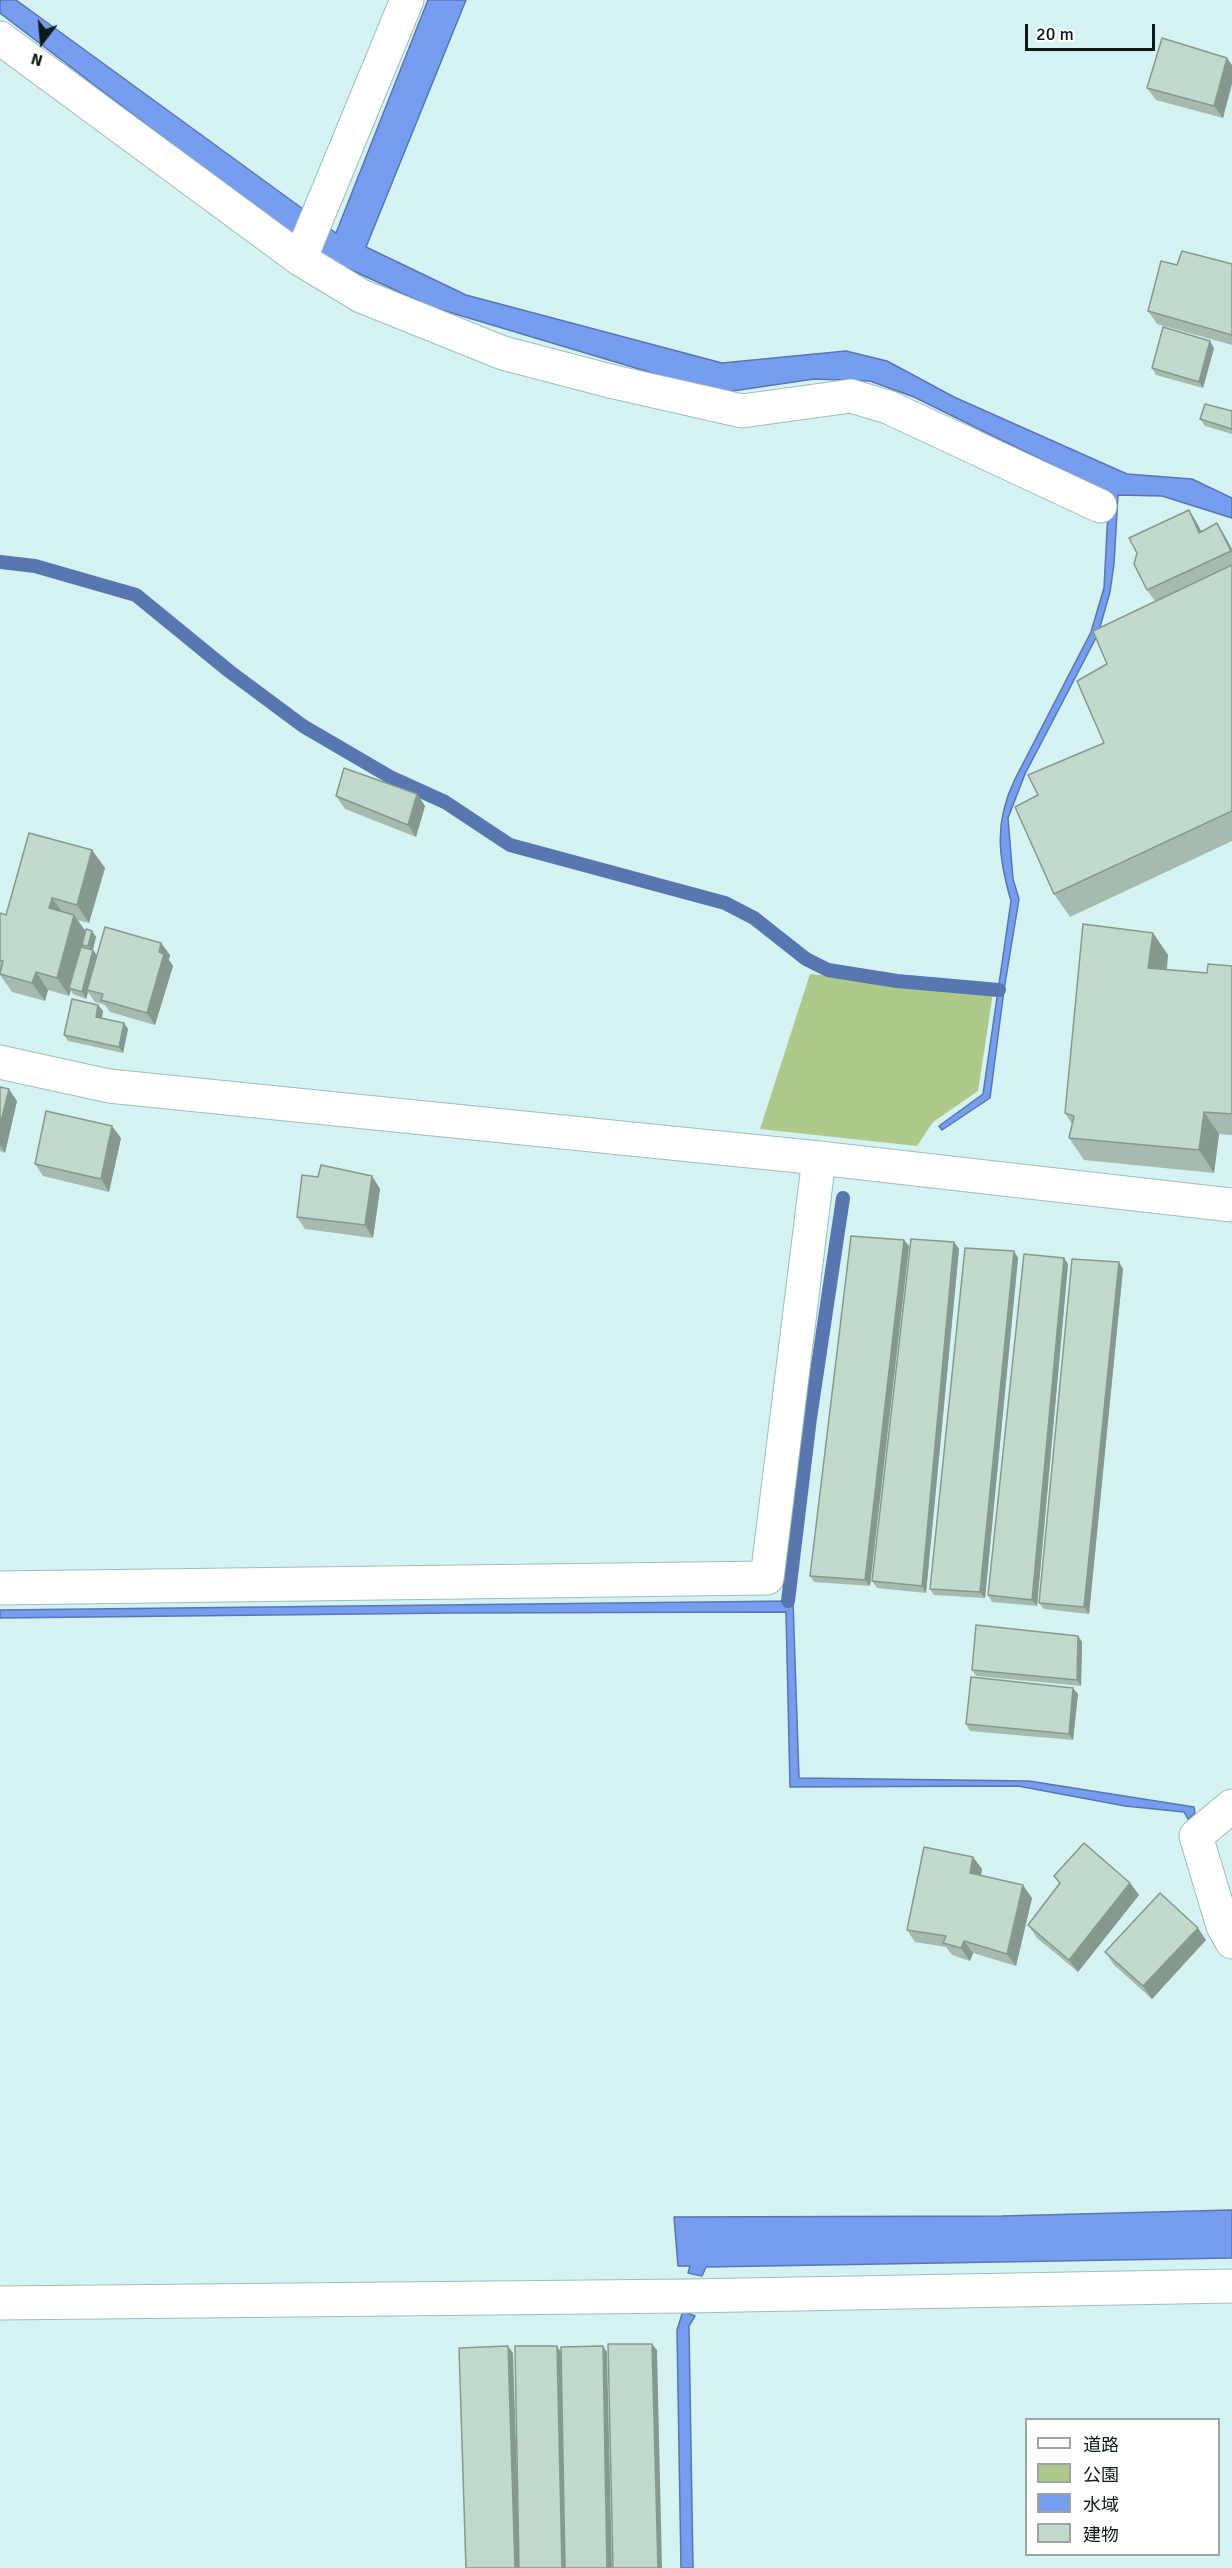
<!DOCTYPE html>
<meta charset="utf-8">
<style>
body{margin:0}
#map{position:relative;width:1232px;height:2568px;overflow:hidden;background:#d4f3f2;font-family:Signika,"Noto Sans JP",sans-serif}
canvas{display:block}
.legend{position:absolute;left:1025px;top:2418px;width:195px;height:138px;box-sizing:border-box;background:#fff;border:2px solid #9fa3a3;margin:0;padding:8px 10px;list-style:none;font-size:18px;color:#0e1a1a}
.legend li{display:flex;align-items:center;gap:12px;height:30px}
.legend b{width:30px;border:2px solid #9fa3a3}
.north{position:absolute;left:12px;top:12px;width:60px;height:60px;-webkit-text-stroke:4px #fff;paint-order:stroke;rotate:196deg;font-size:16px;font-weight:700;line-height:24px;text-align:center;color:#0e1a1a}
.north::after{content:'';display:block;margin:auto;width:21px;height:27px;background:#0e1a1a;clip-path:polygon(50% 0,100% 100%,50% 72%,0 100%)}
.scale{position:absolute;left:1025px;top:24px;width:130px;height:27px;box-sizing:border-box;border:3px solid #0e1a1a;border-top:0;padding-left:8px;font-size:18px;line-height:21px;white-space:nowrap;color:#0e1a1a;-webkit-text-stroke:4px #fff;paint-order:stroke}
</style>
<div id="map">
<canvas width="1232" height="2568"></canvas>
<ul class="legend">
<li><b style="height:8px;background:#fff"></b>道路</li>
<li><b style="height:16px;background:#afc98b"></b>公園</li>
<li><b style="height:16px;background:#779df0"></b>水域</li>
<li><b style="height:16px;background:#c1dacc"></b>建物</li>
</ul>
<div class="north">N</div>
<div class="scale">20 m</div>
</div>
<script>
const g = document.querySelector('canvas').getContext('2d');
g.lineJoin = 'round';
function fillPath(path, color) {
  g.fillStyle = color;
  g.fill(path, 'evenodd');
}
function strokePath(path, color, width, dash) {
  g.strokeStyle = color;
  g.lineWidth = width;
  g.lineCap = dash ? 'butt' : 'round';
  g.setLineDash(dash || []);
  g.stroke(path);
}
const green = new Path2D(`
 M810,974L993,993L978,1091L933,1122L917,1146L760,1129Z`);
const water = new Path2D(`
 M0,0H16L336,233L428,0H466L366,247L466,295L722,363L846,351L887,361L954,397L1127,474L1192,479L1232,498V518L1162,496L1118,495L1114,564L1110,592L1098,634L1025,774L1008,818L1013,879L1019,899L1004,990L990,1098L942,1130L939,1126L983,1094L1011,901C998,856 994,822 1015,779L1091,632L1104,588L1109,493L914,397L870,381L814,379L719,393L432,307L325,258L290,234L0,13Z
 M793,1601L799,1778L1029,1781L1194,1807L1195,1813L1188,1819L1184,1812L1125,1806L1018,1786L790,1787L786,1612L452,1613L0,1618V1610Z
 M1232,2210V2258L706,2267L702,2276L688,2273L690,2266H678L674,2217L1002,2216Z
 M683,2311L695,2316L689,2326L693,2568H681L677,2330Z`);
const stream = new Path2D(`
 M0,562L35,566L136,595L229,671L303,726L392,778L445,802L510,845L725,903L754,918L806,959L828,970L897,981L999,990
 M788,1601L810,1418L843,1198`);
const minor = new Path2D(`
 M0,38L300,259L361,296L503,353L614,382L742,411L851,396L888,407L1100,506
 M300,259L407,0
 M0,1062L109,1086L819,1158L1232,1205
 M0,1588L767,1578L819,1158
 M1232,1806L1196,1836L1223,1926L1232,1942
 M0,2303L687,2296L1232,2286`);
const wall = new Path2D(`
 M1227,58L1223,118L1156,100L1147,88Z
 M1232,264V345L1157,324L1148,311L1177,265Z
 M1214,348L1203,388L1156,375L1152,368Z
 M1232,411V434L1205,426L1200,419Z
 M1189,510L1197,523L1202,532L1225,536L1232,549V841L1070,917L1054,894L1038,795L1104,743L1107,664L1155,601L1147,590Z
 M417,794L425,806L416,837L345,809L336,796Z
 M92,850L105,868L89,923L77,920L85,931H92L96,937L93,950L96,955L161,943L170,955L169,960L173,966L155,1025L110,1012L105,1005L95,1002L88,992L86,999L73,994L71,990L69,996L48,990L45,1001L12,992L0,975V913L6,915Z
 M1153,933L1168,955L1167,970L1207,973L1232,966V1135L1219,1134L1214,1173L1084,1160L1069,1138L1072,1124L1065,1113Z
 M98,1005L103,1011L102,1018L128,1029L123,1053L68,1041L64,1035Z
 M0,1087L17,1101L5,1153L0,1151Z
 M121,1138L109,1192L43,1176L35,1164Z
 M372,1176L380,1189L373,1238L305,1229L297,1217L318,1177Z
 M904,1240L909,1246L870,1586L814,1582L810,1576Z
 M954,1242L959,1249L926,1593L877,1588L872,1581Z
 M1014,1251L1018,1258L985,1598L934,1595L930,1589Z
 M1064,1258L1068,1264L1037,1606L992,1602L988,1595Z
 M1123,1269L1089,1614L1044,1609L1039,1603Z
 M1078,1636L1082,1642L1081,1686L976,1676L972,1670Z
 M1078,1694L1073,1740L970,1731L966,1724Z
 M973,1857L982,1869L981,1875L1032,1898L1016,1966L973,1953L970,1961L952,1955L946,1947L915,1942L907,1930Z
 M1054,1876L1130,1883L1139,1895L1078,1972L1037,1938L1028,1925L1060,1884Z
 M1206,1940L1152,1999L1114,1965L1105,1952Z`);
const shadedWall = new Path2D(`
 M1227,58L1232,65V84L1223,118L1214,106Z
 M1210,341L1214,348L1203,388L1199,382Z
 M1189,510L1197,523L1208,546L1199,533Z
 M1217,523L1225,536L1232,549V553Z
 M417,794L425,806L416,837L408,825Z
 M92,850L105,868L89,923L77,905Z
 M52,898L65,916L49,908Z
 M74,915L87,933L82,945L83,946L71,989L69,988L71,990L69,996L57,978Z
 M92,931L96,937L92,953L88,946Z
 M1153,933L1168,955L1164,991L1148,968Z
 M161,943L170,955L169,960L173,966L155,1025L147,1013Z
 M93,950L98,957L87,990L88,992L86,999L82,992Z
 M36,972L48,990L45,1001L32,983Z
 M98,1005L103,1011L101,1023L96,1017Z
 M124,1023L128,1029L123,1053L119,1047Z
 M9,1089L17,1101L5,1153L0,1145V1125Z
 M1204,1112L1219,1134L1214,1173L1199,1150Z
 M112,1126L121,1138L109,1192L101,1179Z
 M372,1176L380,1189L373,1238L365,1225Z
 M904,1240L909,1246L870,1586L865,1580Z
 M954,1242L959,1249L926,1593L922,1586Z
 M1014,1251L1018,1258L985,1598L980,1592Z
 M1064,1258L1068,1264L1037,1606L1032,1600Z
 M1119,1262L1123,1269L1089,1614L1084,1607Z
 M1078,1636L1082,1642L1081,1686L1077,1680Z
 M1073,1688L1078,1694L1073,1740L1069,1734Z
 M973,1857L982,1869L979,1886L970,1873Z
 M1130,1883L1139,1895L1078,1972L1069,1960Z
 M1023,1885L1032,1898L1016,1966L1007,1954Z
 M1198,1928L1206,1940L1152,1999L1143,1986Z
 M964,1941L973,1953L970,1961L961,1948Z
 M652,2344L657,2350L662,2568H658Z
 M508,2346L513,2353L520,2568H515Z
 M557,2346L561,2352L566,2568H562Z
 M603,2346L607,2352L612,2568H607Z`);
const building = new Path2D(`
 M1162,38L1227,58L1214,106L1147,88Z
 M1182,251L1232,264V335L1148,311L1161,261L1177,265Z
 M1163,327L1210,341L1199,382L1152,368Z
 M1205,404L1232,411V429L1200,419Z
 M1189,510L1199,533L1217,523L1231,551L1147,590L1134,564L1137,553L1129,538Z
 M1232,565V811L1054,894L1015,807L1038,795L1028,775L1104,743L1077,681L1107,664L1093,631Z
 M344,768L417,794L408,825L336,796Z
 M29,833L92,850L77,905L52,898L49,908L74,915L57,978L36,972L32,983L0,974L3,961L0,960V913L6,915Z
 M1083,924L1153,933L1148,968L1207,973L1208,964L1232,966V1114L1204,1112L1199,1150L1069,1138L1074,1116L1065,1113Z
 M105,927L161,943L159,952L164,954L147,1013L101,1000L103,994L87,990Z
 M86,929L92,931L88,946L82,945Z
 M81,947L93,950L82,992L69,988Z
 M72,999L98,1005L96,1017L124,1023L119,1047L64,1035Z
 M0,1087L9,1089L0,1125Z
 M46,1111L112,1126L101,1179L35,1164Z
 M321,1165L372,1176L365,1225L297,1217L302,1175L318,1177Z
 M851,1236L904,1240L865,1580L810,1576Z
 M911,1239L954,1242L922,1586L872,1581Z
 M965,1248L1014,1251L980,1592L930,1589Z
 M1024,1254L1064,1258L1032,1600L988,1595Z
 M1072,1259L1119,1262L1084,1607L1039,1603Z
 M976,1625L1078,1636L1077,1680L972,1670Z
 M971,1677L1073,1688L1069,1734L966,1724Z
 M1084,1843L1130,1883L1069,1960L1028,1925L1060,1883L1054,1876Z
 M924,1847L973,1857L970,1873L1023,1885L1007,1954L964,1941L961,1948L943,1943L946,1936L907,1930Z
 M1160,1893L1198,1928L1143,1986L1105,1952Z
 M608,2344H652L658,2568H613Z
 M508,2346L515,2568H466L459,2348Z
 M515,2346H557L562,2568H519Z
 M603,2346L607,2568H565L561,2347Z`);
fillPath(green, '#afc98b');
fillPath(water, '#779df0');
strokePath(water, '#5876b0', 1.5);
strokePath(stream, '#5876b0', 14);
strokePath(minor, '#9fbdbc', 35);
strokePath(minor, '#fff', 33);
fillPath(wall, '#a6bbaf');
fillPath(shadedWall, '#87998f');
fillPath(building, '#c1dacc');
strokePath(building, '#87998f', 1.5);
</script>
